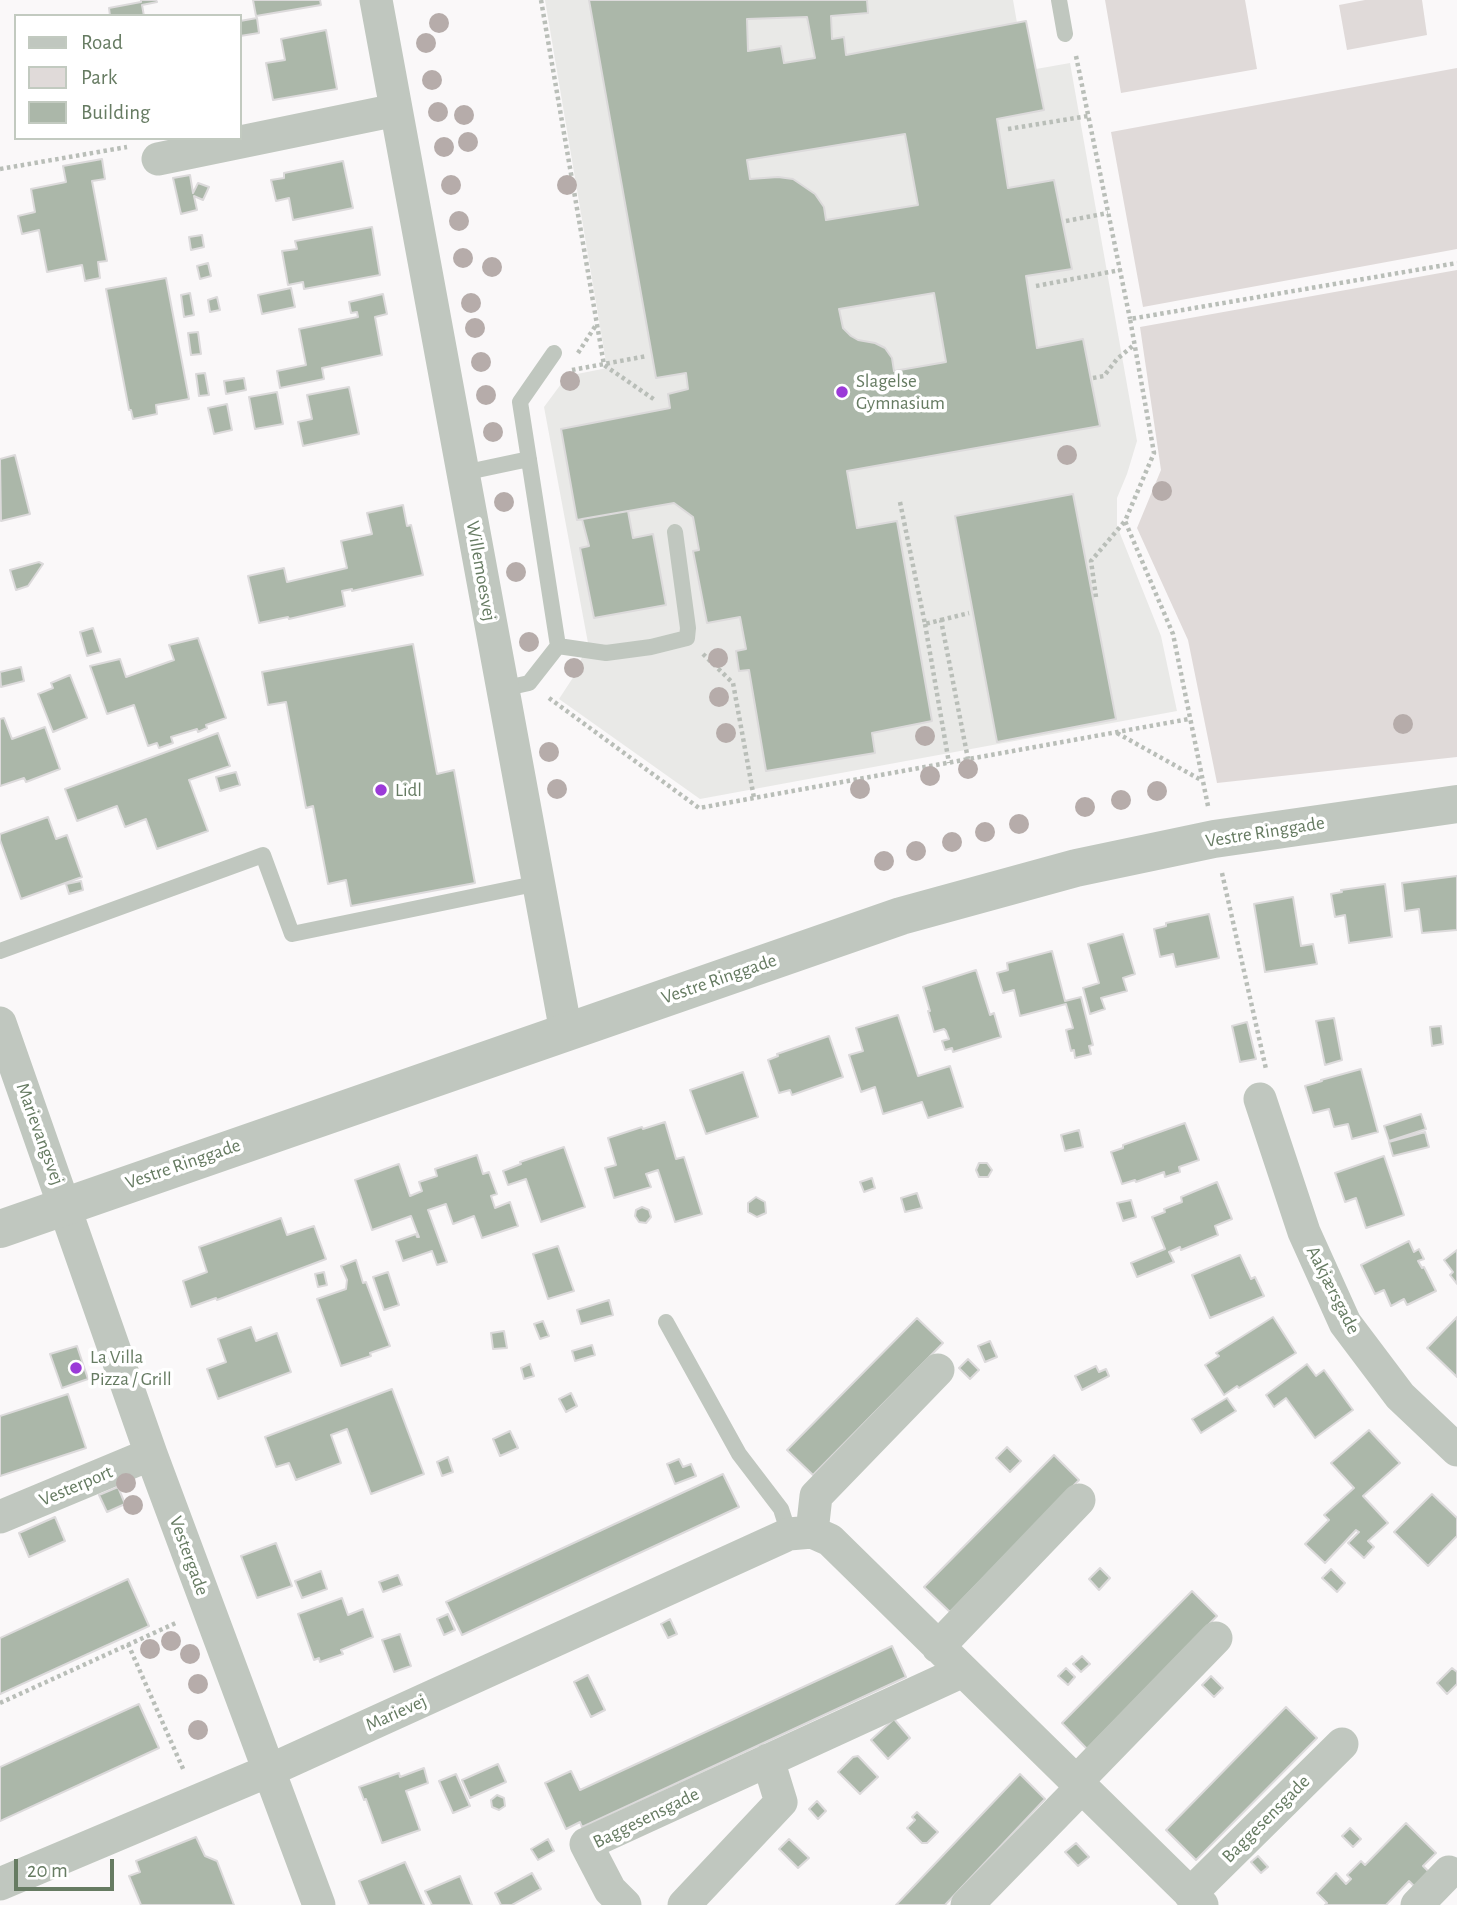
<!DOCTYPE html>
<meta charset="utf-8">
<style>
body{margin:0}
#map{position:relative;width:1457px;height:1905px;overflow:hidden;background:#faf8f9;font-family:"Alegreya Sans",sans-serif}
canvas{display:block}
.legend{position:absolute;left:14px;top:14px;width:228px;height:126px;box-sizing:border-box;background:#fff;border:2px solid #c2cac0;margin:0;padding:9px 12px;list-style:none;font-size:21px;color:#667b62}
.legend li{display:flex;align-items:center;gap:14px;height:35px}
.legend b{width:35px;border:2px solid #c2cac0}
.scale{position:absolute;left:14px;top:1859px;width:100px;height:32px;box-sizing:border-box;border:4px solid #667b62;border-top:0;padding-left:9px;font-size:21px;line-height:24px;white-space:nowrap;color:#667b62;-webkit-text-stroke:5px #fff;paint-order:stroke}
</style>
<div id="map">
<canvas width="1457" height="1905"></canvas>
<ul class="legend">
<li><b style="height:9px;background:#c0c7bf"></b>Road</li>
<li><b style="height:19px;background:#e0dad9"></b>Park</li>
<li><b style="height:19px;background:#abb7a9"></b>Building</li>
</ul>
<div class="scale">20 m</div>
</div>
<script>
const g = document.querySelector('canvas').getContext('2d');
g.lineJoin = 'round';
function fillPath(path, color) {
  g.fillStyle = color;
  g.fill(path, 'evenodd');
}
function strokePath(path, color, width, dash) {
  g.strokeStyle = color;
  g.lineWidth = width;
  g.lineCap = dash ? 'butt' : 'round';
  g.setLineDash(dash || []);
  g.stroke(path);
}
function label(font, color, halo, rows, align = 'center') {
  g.font = font + ' "Alegreya Sans",sans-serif';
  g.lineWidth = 7;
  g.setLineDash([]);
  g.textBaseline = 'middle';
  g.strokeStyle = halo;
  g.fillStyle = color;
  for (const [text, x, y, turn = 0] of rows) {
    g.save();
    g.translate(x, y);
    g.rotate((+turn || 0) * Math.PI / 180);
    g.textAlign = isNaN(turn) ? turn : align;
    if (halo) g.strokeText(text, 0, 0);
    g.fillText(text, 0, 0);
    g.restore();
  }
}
const built = new Path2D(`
 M545,0H1013L1017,23L1026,21L1036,69L1070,63L1137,441L1127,474L1117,498V526L1161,636L1177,711L700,799L559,699L574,676L588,643L544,407L567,376L607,368Z`);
const green = new Path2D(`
 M1105,0H1245L1257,69L1121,93Z
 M1365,0H1422L1427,35L1347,50L1339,5Z
 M1457,68V249L1143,307L1111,132Z
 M1457,270V757L1217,783L1188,640L1137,528L1161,470L1140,327Z`);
const building = new Path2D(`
 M141,0H156L157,2L142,5L144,16H110L109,8L141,2Z
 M253,0H320L321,5L256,16Z
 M589,0H867L868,13L831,16L832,39L844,37L846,55L1026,21L1044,110L997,119L1008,188L1054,180L1072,269L1026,276L1037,348L1083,339L1100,426L847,471L857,528L897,521L932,721L872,733L875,753L766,771L749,670L739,671L736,651L746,649L740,617L707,623L693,551L699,550L693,517L674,503L577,520L561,429L670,408L668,394L688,389L686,373L656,378ZM807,17L815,58L784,63L781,46L748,51L747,19ZM905,134L918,205L826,220L824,207L815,194L793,179L778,177L750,179L747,160ZM934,293L946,362L894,371L892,358L885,348L875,343L858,340L851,336L843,328L839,309Z
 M257,18L259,33L240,36V21Z
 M326,30L337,89L273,100L266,63L285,60L281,39Z
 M102,159L105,179L92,181L107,261L98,262L100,278L85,281L82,265L47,272L39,230L22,234L18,216L35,212L31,189L66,182L63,166Z
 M343,161L353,208L293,220L289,198L276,201L271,180L284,178V173Z
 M190,175L193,193L198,183L209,187L203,200L194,196L197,210L181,214L173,178Z
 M372,227L380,275L304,289L303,282L288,285L282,251L297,249L295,241Z
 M202,235L204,247L191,250L189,237Z
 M208,263L211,276L200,279L197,266Z
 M166,278L189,399L156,405L157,414L133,419L131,410H129L106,289Z
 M291,288L295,307L262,314L258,295Z
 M190,293L194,315L184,317L181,295Z
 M383,294L387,314L375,317L382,355L322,368L324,379L280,388L277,371L306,365L299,329L358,317L357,312L351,313L349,302Z
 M217,297L220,310L210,312L208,300Z
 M198,332L201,354L191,355L188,333Z
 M205,373L209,395L199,396L196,374Z
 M244,378L246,390L226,394L224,381Z
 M349,387L359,434L303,446L298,422L312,419L307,395Z
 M277,392L283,424L255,429L249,397Z
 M227,404L232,430L214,434L208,408Z
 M15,455L30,514L1,521L0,459Z
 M1073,494L1116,719L997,742L955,516Z
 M403,505L407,526L411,525L423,575L352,591V589L342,591L345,606L289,619L288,617L259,623L248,576L284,568L287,582L347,568L341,541L372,534L367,513Z
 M628,511L633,538L653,534L666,605L594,618L580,548L589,546L582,519Z
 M39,562L43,564L28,586L16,590L10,570Z
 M93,628L101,652L87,656L80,632Z
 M198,638L226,718L206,725L207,728L198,732L197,729L171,737L173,743L159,748L157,743L148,746L134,705L107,714L90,666L120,659L126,677L174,660L169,645Z
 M413,644L437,774L454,770L475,883L351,906L346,880L328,884L313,806L306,808L286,702L268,705L262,672Z
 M21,667L24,681L1,687L0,672Z
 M70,675L87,718L53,732L38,694L53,688L51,683Z
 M4,718L12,739L45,727L60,769L26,782L24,778L0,786V719Z
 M218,733L230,766L189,780L208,831L157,849L146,819L125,827L117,806L77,821L65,789Z
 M236,772L240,785L220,791L216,777Z
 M48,817L56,839L67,835L82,877L21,899L0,840V834Z
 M1457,876V930L1422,933L1419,909L1405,911L1402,883Z
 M81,881L83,890L69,894L66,884Z
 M1385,884L1392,937L1349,943L1345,915L1335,917L1331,894L1342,892L1341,890Z
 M1293,897L1301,946L1313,944L1317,964L1265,972L1254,904Z
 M1209,914L1219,958L1176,967L1173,954L1160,957L1154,929L1166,926V923Z
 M1123,934L1135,974L1123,978L1127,991L1101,998L1105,1009L1090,1014L1083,988L1099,983L1088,944Z
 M1052,951L1065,1001L1081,997L1093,1045L1089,1046L1091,1054L1075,1058L1074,1050L1071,1051L1066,1030L1073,1028L1066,1004L1020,1016L1014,990L1003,993L997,973L1008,970L1007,963Z
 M976,970L990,1015L994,1013L1001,1037L953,1052L952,1048L945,1050L942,1041L949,1039L946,1031L944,1029L934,1032L928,1011H930L923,987Z
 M898,1015L918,1076L950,1066L963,1107L928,1118L922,1102L883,1114L875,1087L861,1092L849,1055L863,1051L856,1028Z
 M1334,1018L1342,1060L1325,1065L1316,1021Z
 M1247,1022L1256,1059L1240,1062L1232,1026Z
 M1441,1026L1443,1044L1432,1046L1430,1027Z
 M829,1036L843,1077L792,1095L790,1090L779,1093L768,1060L778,1056L777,1054Z
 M1361,1069L1378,1132L1352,1139L1348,1124L1334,1127L1329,1109L1313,1113L1305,1086L1322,1081L1321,1080Z
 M743,1072L758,1117L706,1134L690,1090Z
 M1421,1114L1426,1129L1389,1141L1384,1126Z
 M665,1122L676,1159L684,1157L702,1214L675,1222L658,1170L646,1174L651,1187L614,1198L605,1168L616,1165L608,1138L642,1127L643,1129Z
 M1185,1123L1199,1160L1179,1167L1180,1172L1165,1177L1164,1172L1136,1182L1135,1180L1122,1184L1111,1152L1123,1148V1145Z
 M1079,1130L1083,1147L1065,1151L1061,1135Z
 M1425,1132L1429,1147L1393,1156L1389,1142Z
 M564,1147L585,1207L541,1222L526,1179L508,1185L503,1171L521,1164L520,1162Z
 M477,1155L483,1174L489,1172L497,1194L491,1196L495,1208L510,1202L518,1226L482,1238L474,1216L453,1224L446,1204L428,1210L447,1262L437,1265L432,1251L403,1261L396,1241L416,1234L417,1237H419L411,1216L372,1230L355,1180L399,1164L410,1196L422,1191L419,1182L437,1176L435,1169Z
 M1384,1156L1404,1215L1366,1228L1356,1198L1345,1202L1335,1173Z
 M979,1163H987L992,1170L988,1177H979L976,1170Z
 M872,1178L875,1188L864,1192L860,1182Z
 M1217,1182L1232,1219L1215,1226L1218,1235L1181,1250L1180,1247L1169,1252L1174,1262L1137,1277L1131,1263L1165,1249L1152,1217L1165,1212L1164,1209L1182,1202L1181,1197Z
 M917,1193L922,1208L905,1212L901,1198Z
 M756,1197L765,1202L766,1213L757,1217L748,1212V1203Z
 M1131,1200L1136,1217L1123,1221L1117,1203Z
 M642,1207L649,1210L651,1217L646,1223L639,1222L635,1216L636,1210Z
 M281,1218L287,1235L314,1226L326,1259L217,1300L216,1298L191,1307L183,1281L207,1272L199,1247Z
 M1409,1241L1414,1252L1419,1249L1424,1259L1418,1261L1422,1268L1424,1267L1436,1291L1407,1305L1404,1299L1391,1306L1384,1290L1375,1294L1361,1265Z
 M558,1246L574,1291L548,1299L533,1254Z
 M1457,1250V1284L1450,1275L1453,1272L1444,1260Z
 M1240,1255L1251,1279L1255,1277L1264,1296L1210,1318L1192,1275Z
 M356,1260L363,1283L366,1282L390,1346L370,1353L371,1356L341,1366L317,1299L346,1289L347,1280L341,1266Z
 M324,1272L327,1285L318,1287L315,1274Z
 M388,1272L399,1305L384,1310L373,1277Z
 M609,1300L613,1315L581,1324L577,1310Z
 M1273,1317L1296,1353L1239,1388L1237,1386L1224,1395L1205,1365L1219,1356L1216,1353Z
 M1457,1317V1377L1427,1348Z
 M917,1318L943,1343L813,1475L787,1450Z
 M543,1321L549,1336L540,1339L534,1324Z
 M251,1327L256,1341L277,1333L291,1372L218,1399L207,1369L226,1362L218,1339Z
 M504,1331L507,1348L493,1349L491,1333Z
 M990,1341L997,1357L985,1362L978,1346Z
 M592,1345L595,1355L575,1361L572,1351Z
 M77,1346L88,1379L62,1388L50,1354Z
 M968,1359L979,1370L970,1379L959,1368Z
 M530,1364L534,1376L524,1379L521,1368Z
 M1307,1364L1316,1376L1324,1370L1353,1410L1315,1438L1286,1398L1274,1407L1266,1395Z
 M1096,1366L1099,1372L1106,1369L1109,1376L1082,1390L1075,1376Z
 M392,1389L424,1474L371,1494L347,1429L331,1435L341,1463L296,1480L289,1463L276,1467L265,1437Z
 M571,1393L577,1406L566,1412L559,1399Z
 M68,1394L86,1448L0,1476V1416Z
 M1227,1398L1236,1411L1201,1433L1192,1419Z
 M1369,1430L1400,1463L1363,1496L1388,1523L1368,1541L1374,1547L1364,1558L1348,1543L1359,1532L1356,1530L1325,1563L1305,1544L1329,1520L1324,1515L1354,1488L1331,1463Z
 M510,1431L518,1448L500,1456L493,1439Z
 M1007,1447L1021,1461L1010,1472L996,1458Z
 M1054,1455L1079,1480L950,1612L924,1587Z
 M448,1457L453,1472L442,1476L437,1462Z
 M679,1459L683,1467L691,1464L696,1476L675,1484L667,1464Z
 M723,1474L739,1507L462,1635L446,1602Z
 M118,1487L125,1504L107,1512L99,1495Z
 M1432,1494L1457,1518V1536L1428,1566L1394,1532Z
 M55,1517L65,1541L29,1557L19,1533Z
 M276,1543L292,1586L257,1598L241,1556Z
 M1100,1568L1110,1578L1099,1590L1089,1579Z
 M1331,1569L1345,1583L1337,1592L1322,1578Z
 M321,1571L327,1589L302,1598L295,1581Z
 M398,1575L402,1585L383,1592L379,1582Z
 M128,1579L149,1626L0,1694V1638Z
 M1192,1591L1217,1616L1087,1749L1062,1723Z
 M342,1598L348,1615L363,1609L373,1637L341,1650L343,1654L320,1662L319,1658L314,1660L298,1614Z
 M448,1614L455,1630L444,1635L437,1619Z
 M670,1619L677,1634L668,1638L661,1624Z
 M400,1634L411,1666L394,1672L382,1640Z
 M892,1646L906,1677L582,1827L580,1822L566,1829L545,1783L571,1771L580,1790Z
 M1082,1656L1090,1664L1081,1672L1073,1664Z
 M1066,1668L1075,1677L1068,1685L1058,1676Z
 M1452,1668L1457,1672V1684L1447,1694L1437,1683Z
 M588,1675L605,1710L591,1717L574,1682Z
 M1211,1676L1223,1688L1214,1697L1202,1685Z
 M139,1704L159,1748L0,1821V1767Z
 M1286,1707L1317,1738L1196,1860L1166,1830Z
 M894,1719L910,1738L888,1759L871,1740Z
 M858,1756L878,1777L860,1794L838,1772L853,1757Z
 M498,1764L506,1782L470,1798L462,1780Z
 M424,1768L428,1783L406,1791L420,1830L382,1843L366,1799L364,1800L359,1787L399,1773L400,1777Z
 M456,1774L470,1806L453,1813L439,1781Z
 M1020,1774L1045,1799L945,1905H896Z
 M497,1795L504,1798L505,1806L499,1810L492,1807L491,1800Z
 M817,1801L826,1811L818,1819L809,1809Z
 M917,1812L938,1832L927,1843H922L907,1828L915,1820L912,1817Z
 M1406,1823L1436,1853L1423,1866L1431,1874L1417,1889L1409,1881L1386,1905H1325L1327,1903L1317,1893L1336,1873L1346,1884L1351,1879L1347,1875L1361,1861L1365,1865Z
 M1350,1828L1361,1839L1353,1847L1342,1836Z
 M196,1837L205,1856L217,1861L234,1905H141L129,1876L140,1872L136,1861Z
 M548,1839L554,1851L538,1860L531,1849Z
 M789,1839L809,1858L798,1868L779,1849Z
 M1076,1843L1089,1857L1078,1866L1065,1852Z
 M1258,1856L1268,1867L1261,1873L1251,1862Z
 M405,1862L424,1905H369L359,1881Z
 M532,1873L541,1889L512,1905H501L495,1893Z
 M460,1876L472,1905H432L425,1891Z`);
const path = new Path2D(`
 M541,0L604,365L655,400
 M1076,56L1130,319
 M1008,129L1088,116
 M0,169L127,147
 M1066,221L1108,213
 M1036,286L1120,270
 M578,353L596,325
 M572,370L647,356
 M1093,378L1104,376L1117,359L1135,344
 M900,502L925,624L941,620L968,759
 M1096,597L1091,561L1125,521
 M941,620L969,613
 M925,624L949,763
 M703,654L733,683L754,798
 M549,698L699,808L1189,719
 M1117,733L1201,780
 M1208,806L1173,634L1125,521L1154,453L1130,319L1457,263
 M1222,873L1266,1069
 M128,1644L184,1771
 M0,1703L178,1622`);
const service = new Path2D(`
 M1059,0L1065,34
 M463,473L529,459
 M558,646L606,653L651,647L687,638L688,628L675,532
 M502,689L529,683L558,646L520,402L554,353
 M0,951L263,855L292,934L539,883
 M666,1322L739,1454L781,1509L789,1534`);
const minor = new Path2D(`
 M376,0L566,1032
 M158,159L396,110
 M0,1023L151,1454L319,1905
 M1260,1099L1304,1232L1345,1323L1400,1396L1457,1450
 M0,1517L151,1454
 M812,1532L816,1496L938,1370
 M938,1647L1079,1500
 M1076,1782L1216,1638
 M0,1884L268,1771L789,1534L812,1532L830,1540L1202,1905
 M1190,1894L1342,1744
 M625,1905L610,1890L586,1844L963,1671
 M684,1905L781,1802L768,1760
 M967,1905L1082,1787
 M1417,1905L1449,1872`);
const tertiary = new Path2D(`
 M0,1229L901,916L1076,868L1214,839L1457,804`);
const trees = [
 [439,23],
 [426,43],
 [432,80],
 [438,112],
 [464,115],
 [468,142],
 [444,147],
 [451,185],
 [567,185],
 [459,221],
 [463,258],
 [492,267],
 [471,303],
 [475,328],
 [481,362],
 [570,381],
 [486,395],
 [493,432],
 [1067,455],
 [1162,491],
 [504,502],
 [516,572],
 [529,642],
 [718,658],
 [574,668],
 [719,697],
 [1403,724],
 [726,733],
 [925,736],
 [549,752],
 [968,769],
 [930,776],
 [557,789],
 [860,789],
 [1157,791],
 [1121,800],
 [1085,807],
 [1019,824],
 [985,832],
 [952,842],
 [916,851],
 [884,861],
 [126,1483],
 [133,1505],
 [171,1641],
 [150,1649],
 [190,1654],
 [198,1684],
 [198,1730]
];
const markers = [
 [842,392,7,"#9b3ad8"],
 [381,790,7,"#9b3ad8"],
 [76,1368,7,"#9b3ad8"]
];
const poiNames = [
 ["Slagelse",856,381],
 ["Gymnasium",856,403],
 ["Lidl",395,790],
 ["La Villa",90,1357],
 ["Pizza / Grill",90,1379]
];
const streetNames = [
 ["Willemoesvej",481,571,80],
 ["Vestre Ringgade",1265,832,-9],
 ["Vestre Ringgade",719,979,-19],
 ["Marievangsvej",40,1134,70],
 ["Vestre Ringgade",183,1164,-19],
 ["Aakjærsgade",1333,1290,63],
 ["Vesterport",76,1486,-23],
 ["Vestergade",189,1556,70],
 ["Marievej",396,1713,-24],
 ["Baggesensgade",646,1818,-26],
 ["Baggesensgade",1266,1819,-45]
];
fillPath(built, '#e9e9e7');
fillPath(green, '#e0dad9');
fillPath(building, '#abb7a9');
strokePath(building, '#dcdadb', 2);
strokePath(path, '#b9beb8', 4.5, [3.5, 3.5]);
strokePath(service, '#c0c7bf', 16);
strokePath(minor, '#c0c7bf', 33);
strokePath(tertiary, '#c0c7bf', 38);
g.fillStyle = '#b6acaa';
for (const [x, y] of trees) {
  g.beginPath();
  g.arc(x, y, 10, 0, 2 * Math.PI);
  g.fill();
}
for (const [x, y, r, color] of markers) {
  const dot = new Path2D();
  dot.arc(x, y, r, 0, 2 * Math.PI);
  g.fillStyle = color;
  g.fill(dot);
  strokePath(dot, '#fff', 2.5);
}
label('19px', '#667b62', '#fff', poiNames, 'left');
label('19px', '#667b62', '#fff', streetNames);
</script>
